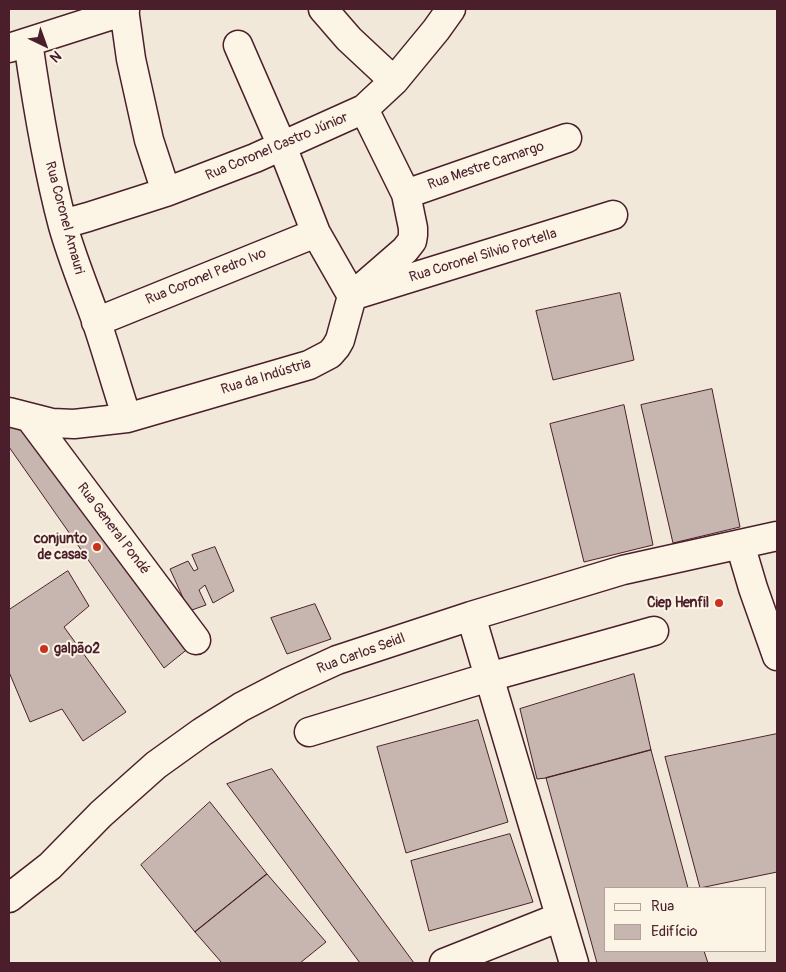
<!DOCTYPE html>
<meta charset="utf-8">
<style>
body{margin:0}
#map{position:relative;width:786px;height:972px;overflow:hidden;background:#f1e8da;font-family:Pangolin,sans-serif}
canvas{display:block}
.frame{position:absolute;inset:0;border:10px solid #4a1f2b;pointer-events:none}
.legend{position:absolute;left:604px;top:887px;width:162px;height:65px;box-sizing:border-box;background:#fcf5e5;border:1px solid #b59f9b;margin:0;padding:6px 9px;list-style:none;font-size:15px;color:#4a1f2b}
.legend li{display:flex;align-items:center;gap:10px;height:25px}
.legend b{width:25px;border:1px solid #b59f9b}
.north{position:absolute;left:20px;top:20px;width:50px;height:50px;-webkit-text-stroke:4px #fcf5e5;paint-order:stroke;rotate:138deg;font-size:14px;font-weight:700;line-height:20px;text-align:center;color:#4a1f2b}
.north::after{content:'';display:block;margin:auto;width:18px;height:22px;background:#4a1f2b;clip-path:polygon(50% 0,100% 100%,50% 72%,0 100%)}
</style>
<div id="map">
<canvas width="786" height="972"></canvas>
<div class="frame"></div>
<ul class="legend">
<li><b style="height:6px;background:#fcf5e5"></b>Rua</li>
<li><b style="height:14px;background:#c7b6af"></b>Edifício</li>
</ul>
<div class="north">N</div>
</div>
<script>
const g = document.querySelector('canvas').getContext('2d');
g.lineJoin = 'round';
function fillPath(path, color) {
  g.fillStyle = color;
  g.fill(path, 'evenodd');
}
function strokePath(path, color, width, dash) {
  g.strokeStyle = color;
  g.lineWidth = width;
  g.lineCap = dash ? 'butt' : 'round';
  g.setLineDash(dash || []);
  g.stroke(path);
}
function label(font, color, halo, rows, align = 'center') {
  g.font = font + ' Pangolin,sans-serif';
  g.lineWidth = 4;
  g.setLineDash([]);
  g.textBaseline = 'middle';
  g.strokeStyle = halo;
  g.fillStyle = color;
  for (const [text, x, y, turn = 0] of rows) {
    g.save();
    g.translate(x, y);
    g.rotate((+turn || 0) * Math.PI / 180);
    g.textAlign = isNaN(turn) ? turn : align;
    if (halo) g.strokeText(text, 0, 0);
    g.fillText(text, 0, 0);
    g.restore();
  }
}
const building = new Path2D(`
 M620,293L634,360L553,380L536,311Z
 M712,389L740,527L673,543L641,405Z
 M624,405L653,545L584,562L550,424Z
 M20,418L190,647L164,668L9,447V427Z
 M215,547L234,591L213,603L205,585L199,590L206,605L189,611L170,569L188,561L194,571L198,569L192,555Z
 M68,571L89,606L64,627L126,712L83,741L62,709L30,722L9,672V610Z
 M315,604L331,639L287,654L271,618Z
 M634,674L651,750L546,778L537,779L520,709Z
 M478,720L508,822L406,853L377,747Z
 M777,734V872L700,888L665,757Z
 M651,750L688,888H605V951H704L708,963H597L546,778Z
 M272,769L414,963H360L227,784Z
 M210,802L267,874L195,932L141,865Z
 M510,834L533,902L429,931L411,861Z
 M267,874L326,942L300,963H222L195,932Z`);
const minor = new Path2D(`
 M124,9L131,59L149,140L166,192
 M323,9L349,39L394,81
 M28,42C37,104 47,166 63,226C72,258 85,289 96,320C107,352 116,385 127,418
 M238,45L282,146L316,233L352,296L613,215
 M9,48L125,11
 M406,194L567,138
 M63,224L88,217L166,192L255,158L364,109L394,81L436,30L451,9
 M96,322L316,233
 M9,412L52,423L74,424L127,418L309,365L330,354L336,347L340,340L352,296L405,250L412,241L413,235V228L406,194L364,109
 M30,418L196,640
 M740,544L753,588L777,656
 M471,616L574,963
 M309,732L489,677L654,631
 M9,898L50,866L101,814L156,765L202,732L241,707L289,682L337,660L471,616L623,570L777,536
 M444,963L560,917`);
const markers = [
 [97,547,5,"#c8321e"],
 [719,603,5,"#c8321e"],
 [44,649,5,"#c8321e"]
];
const streetNames = [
 ["Rua Coronel Castro Júnior",277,147,-23],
 ["Rua Mestre Camargo",486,166,-19],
 ["Rua Coronel Amauri",64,218,75],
 ["Rua Coronel Silvio Portella",483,256,-17],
 ["Rua Coronel Pedro Ivo",206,277,-22],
 ["Rua da Indústria",266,377,-17],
 ["Rua General Pondé",113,529,53],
 ["Rua Carlos Seidl",361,654,-20]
];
const poiNames = [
 ["conjunto",87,539],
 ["de casas",87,555],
 ["Ciep Henfil",709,603],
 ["galpão2",54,649,"left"]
];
fillPath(building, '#c7b6af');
strokePath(building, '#4a1f2b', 1);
strokePath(minor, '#4a1f2b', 31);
strokePath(minor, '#fcf5e5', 28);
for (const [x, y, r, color] of markers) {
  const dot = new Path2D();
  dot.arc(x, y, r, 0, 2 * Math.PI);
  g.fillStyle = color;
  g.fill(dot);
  strokePath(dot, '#fcf5e5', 2);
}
label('14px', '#4a1f2b', '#fcf5e5', streetNames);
label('bold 14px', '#4a1f2b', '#fcf5e5', poiNames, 'right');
</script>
